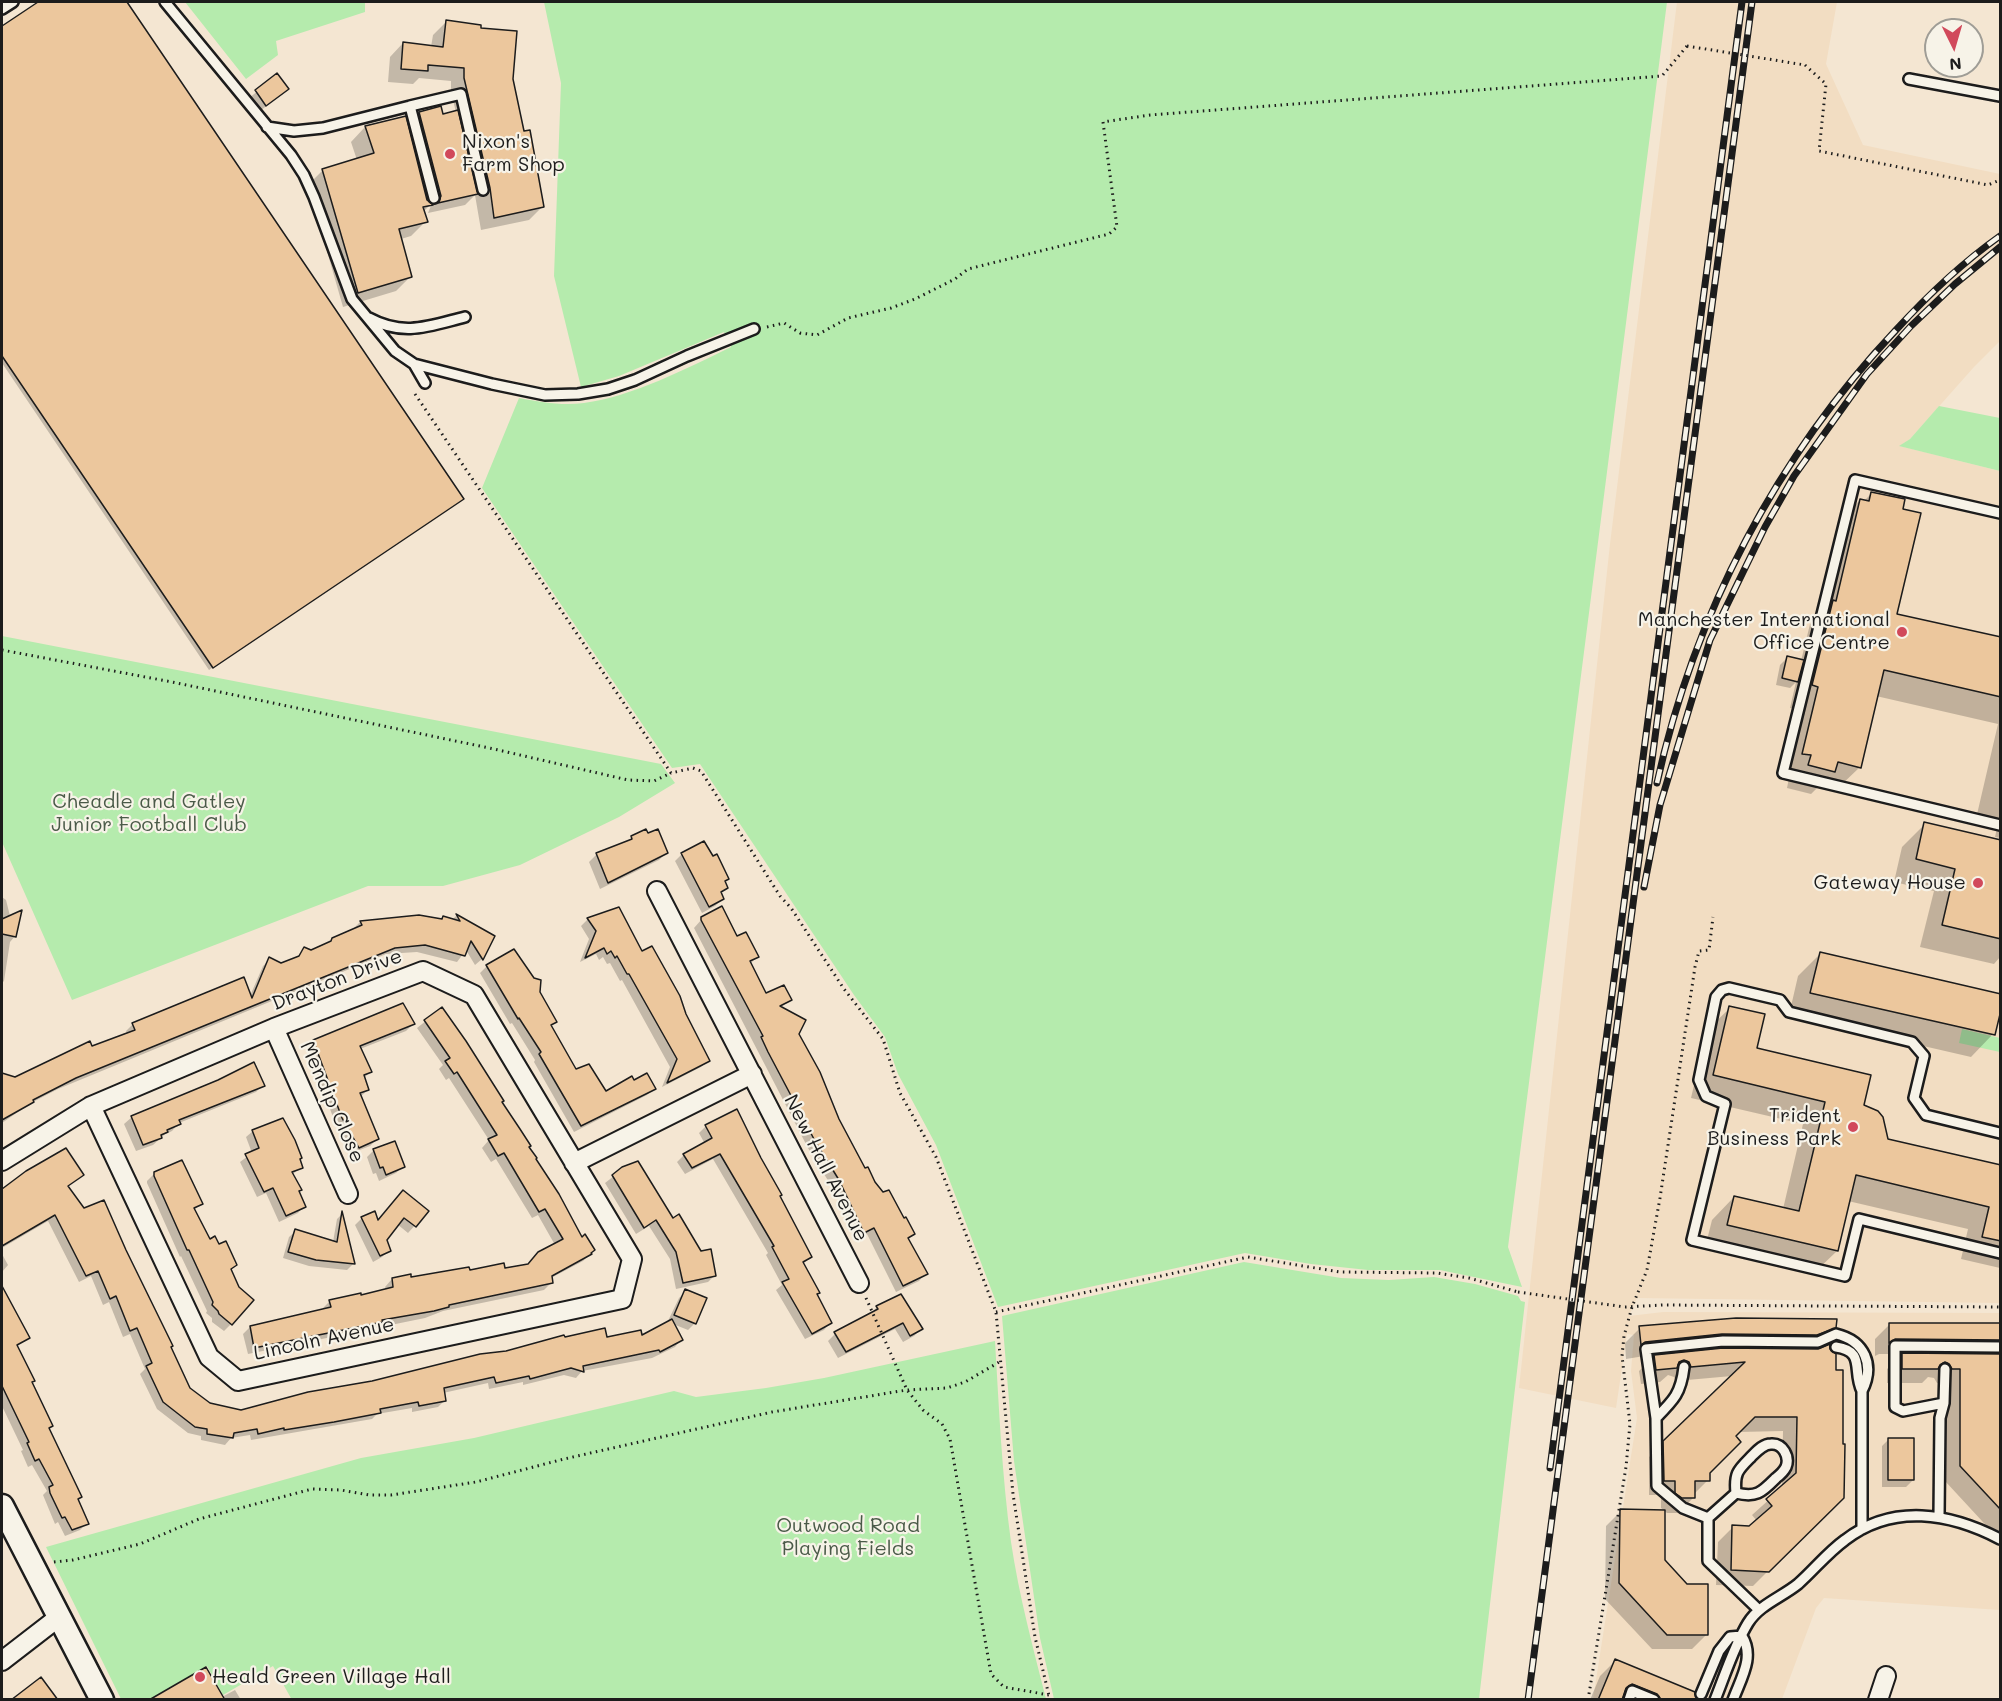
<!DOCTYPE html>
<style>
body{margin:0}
#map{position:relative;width:2002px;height:1701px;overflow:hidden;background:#f4e6d2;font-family:Mali,sans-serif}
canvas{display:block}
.frame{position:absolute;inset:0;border:3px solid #1c1c1c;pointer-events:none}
.north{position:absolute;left:1924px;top:18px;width:60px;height:60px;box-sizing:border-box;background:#f7f3e8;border:2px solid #9f9d96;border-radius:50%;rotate:175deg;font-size:16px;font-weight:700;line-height:24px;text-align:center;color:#1c1c1c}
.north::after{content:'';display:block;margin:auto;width:21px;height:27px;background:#d1495b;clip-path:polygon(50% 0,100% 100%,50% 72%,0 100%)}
</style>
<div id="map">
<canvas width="2002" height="1701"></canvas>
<div class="frame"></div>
<div class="north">N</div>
</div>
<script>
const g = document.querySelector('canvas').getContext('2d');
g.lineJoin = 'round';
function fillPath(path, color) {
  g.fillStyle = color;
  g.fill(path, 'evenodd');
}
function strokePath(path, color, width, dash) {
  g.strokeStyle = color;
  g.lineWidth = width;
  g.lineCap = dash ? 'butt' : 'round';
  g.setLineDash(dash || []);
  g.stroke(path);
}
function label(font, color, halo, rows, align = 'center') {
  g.font = font + ' Mali,sans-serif';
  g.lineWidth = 4.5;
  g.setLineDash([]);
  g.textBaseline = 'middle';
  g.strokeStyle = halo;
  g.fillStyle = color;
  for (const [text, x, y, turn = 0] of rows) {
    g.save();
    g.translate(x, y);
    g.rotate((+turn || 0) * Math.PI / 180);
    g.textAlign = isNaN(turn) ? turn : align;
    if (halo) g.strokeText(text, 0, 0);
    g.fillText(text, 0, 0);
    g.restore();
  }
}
const built = new Path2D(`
 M1677,2H1837L1826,64L1863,145L2000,174V341L1974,367L1910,439L1900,446L2000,471V1303L1637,1298L1629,1316L1663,1312L2000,1313V1610L1824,1598L1816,1608L1782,1699H1593L1637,1418L1631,1371L1634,1335L1627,1334L1616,1408L1519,1388L1610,544Z`);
const green = new Path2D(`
 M185,2H365V12L276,41L278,55L246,79Z
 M544,2H1667L1508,1247L1522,1287L1440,1270H1368L1311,1264L1245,1253L998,1307L936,1145L898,1074L885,1037L854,995L700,764L672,768L482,488L519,398C541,402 562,406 584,403C631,397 688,368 731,347L724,332L619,376L581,387L554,276L561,83Z
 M1939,406L2000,418V471L1899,446L1910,439Z
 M2,636L661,764L675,783L619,817L520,865L443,886H368L72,1000L2,842Z
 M1962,1029L2000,1038V1052L1959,1043Z
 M1244,1262L1341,1278L1389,1280L1434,1277L1475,1284L1518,1296L1521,1301L1525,1302L1479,1699H1054L1040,1638L1014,1461L1002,1316Z
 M995,1341C999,1408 1002,1476 1011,1542C1019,1596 1033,1647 1046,1699L292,1700L273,1666L223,1695L207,1666L164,1691L168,1699H121L46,1547L361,1458L474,1438L674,1391L696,1397L766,1388L824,1378Z`);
const shadow = new Path2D(`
 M40,2H125L462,499L209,670L2,363V28Z
 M446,22L512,79L543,206L529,220L481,230L475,195L465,205L428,213L432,203L423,212L426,221L411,236L401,239L411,276L396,291L343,307L308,185L323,170L357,160L351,142L365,127L407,126L419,114L440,108L442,116L456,112L451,93V81L419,78L413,84L388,82L390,57L403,43L431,47L433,35Z
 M277,76L287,89L259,112L249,98Z
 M1872,493L1895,615L2000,638V838L1995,837L1997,828L1975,823L1998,724L1876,696L1860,767L1837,789L1820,785L1811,794L1787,788L1789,778L1781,776L1796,709L1790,708L1796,682L1790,688L1776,685L1780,665L1788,657L1801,661L1810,624L1815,620L1838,523L1860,500L1864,501Z
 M1925,824L2000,841V957L1994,964L1920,947L1934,891L1894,882L1902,847Z
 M632,837L666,853L659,860L600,889L589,862L596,855L626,844Z
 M682,854L723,882L726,887L720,893L723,899L715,906L702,913L675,861Z
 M2,897L6,900L15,936L10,942L4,981L2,983Z
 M419,916L452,920L456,916L493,936L482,959L475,965L466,950L457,962L417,952L386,954L58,1089L31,1103L2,1123V1074L15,1078L21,1076L36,1067L89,1043L91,1048L127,1034L126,1031L133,1024L250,996L263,966L270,959L281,965L295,959L304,949L311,952L353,929L360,922Z
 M588,919L642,953L685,1014L708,1060L701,1067L662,1087L670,1067L622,980L620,981L610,963L607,964L603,957L599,960L596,954L580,962L589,939L581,926Z
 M702,919L737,938L757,957L750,964L766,995L790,1000L780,1008L797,1034L864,1170L913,1234L907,1240L926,1273L919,1281L896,1292L867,1234L857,1239L832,1187L808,1148L694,928Z
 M1820,954L1993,1034L1971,1057L1789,1015L1798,976Z
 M487,966L539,992L555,1022L550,1027L575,1070L605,1093L633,1082L654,1088L647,1095L574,1132L534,1062L535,1060L512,1023L510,1024L480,973Z
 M1730,1008L1755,1050L1863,1106L1887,1140L2000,1167V1268L1961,1259L1968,1229L1848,1201L1837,1251L1814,1273L1705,1248L1712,1220L1734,1197L1783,1209L1803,1124L1691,1098L1707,1030Z
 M441,1009L500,1102L590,1254L583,1261L551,1278L552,1282L544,1290L443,1311L425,1318L248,1354L243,1334L250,1327L324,1310L323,1308L330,1301L386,1290L385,1287L392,1279L504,1269L527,1265L555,1245L538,1215L532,1218L496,1159L491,1162L482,1148L489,1140L449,1078L446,1080L439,1069L443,1065L417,1028Z
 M413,1024L406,1031L360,1049L370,1072L363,1079L368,1090L360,1097L377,1139L370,1146L352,1153L336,1125L307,1048L314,1041Z
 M263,1085L256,1092L179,1123L172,1131L164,1135L153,1145L136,1151L124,1124L132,1117Z
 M706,1126L779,1197L810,1257L803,1264L815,1295L830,1323L824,1330L805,1339L776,1290L782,1285L766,1255L768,1253L713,1159L685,1174L677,1162L684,1155L705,1144L699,1133Z
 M253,1131L299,1159L301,1167L292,1175L304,1206L298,1213L279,1222L266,1193L257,1197L240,1162L252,1153L246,1137Z
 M374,1150L403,1166L396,1173L379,1181L376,1173L373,1174L367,1157Z
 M623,1169L715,1275L708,1282L676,1289L670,1259L649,1226L636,1234L605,1183Z
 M27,1172L82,1175L67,1187L170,1348L189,1389L209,1404L241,1411L605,1339L641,1337L667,1323L679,1298L686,1291L695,1323L688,1330L673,1324L681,1340L675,1347L652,1358L582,1371L576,1378L564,1375L523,1385V1382L489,1389L488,1383L443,1393L445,1400L438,1407L412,1412V1408L377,1414L372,1419L251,1440L250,1435L231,1438L225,1445L201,1440V1436L188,1433L157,1409L140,1374L145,1369L130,1334L123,1337L109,1302L103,1305L91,1276L79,1282L48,1221L2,1248V1190Z
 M155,1173L201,1204L194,1210L209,1241L218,1246L236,1265L230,1271L231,1324L224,1331L212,1322V1318L206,1313L207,1311L181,1256L180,1257L147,1183V1181Z
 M427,1212L408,1233L397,1224L385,1240L389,1250L382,1257L373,1262L355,1225L362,1218L378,1222Z
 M342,1214L353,1264L347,1270L309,1266L283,1258L289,1237L296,1231L333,1242L337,1219Z
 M2,1254L8,1265L2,1272Z
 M877,1307L921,1329L914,1336L903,1342L895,1329L838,1358L828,1341L835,1334L870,1315Z
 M16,1316L28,1338L16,1347L87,1523L80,1530L65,1536L58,1522L55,1524L43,1495L47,1491L32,1465L28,1467L21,1451L23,1450L2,1406V1325Z
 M1890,1324H2000V1535L1997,1531L1994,1534L1945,1481L1946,1384L1937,1383L1934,1378L1928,1377L1922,1383H1887V1369L1903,1354H1879L1875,1356V1339Z
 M1835,1327L1820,1342L1800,1350L1842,1497L1753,1586L1716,1585L1718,1542L1733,1527L1749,1528L1757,1521L1752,1515L1782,1488L1783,1431L1739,1432L1708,1472V1480L1693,1495V1498L1678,1513H1667L1661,1508V1495H1649V1457L1732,1376L1676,1381L1674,1377L1668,1375L1660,1382L1641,1384L1639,1371L1657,1354L1626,1359L1625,1343L1640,1328Z
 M1889,1439L1913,1480L1906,1487H1882V1446Z
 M1621,1511L1664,1560L1707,1634L1692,1649H1652L1605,1599L1606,1526Z
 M1615,1661L1695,1700H1590L1600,1676Z
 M235,1690L241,1700H164L222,1697Z`);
const building = new Path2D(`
 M38,2H127L464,499L213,668L2,356V26Z
 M446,20L481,25V28L517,31L513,79L524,131L530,130L544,207L494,218L490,188L464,78V68L428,65V71L401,69L403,42L443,47Z
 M277,73L289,89L266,106L255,90Z
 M441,106L443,114L458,110L478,194L438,203L441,196L419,112Z
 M406,116L427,200L433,205L423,207L428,222L399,229L412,277L358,293L322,169L374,153L365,126Z
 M1871,492L1905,499L1903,509L1921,513L1897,614L2001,637V697L1884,670L1861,768L1838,762L1835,772L1808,765L1811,755L1802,754L1818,687L1812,685L1833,600L1836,601L1860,499L1869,501Z
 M1787,656L1804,660L1798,682L1782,678Z
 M1924,822L2001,840V939L1942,925L1955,869L1916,859Z
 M646,829L648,833L658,829L668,853L608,883L596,853L632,839L631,836Z
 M704,841L713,856L717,854L729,879L725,881L728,888L721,892L724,899L709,907L681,853Z
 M722,906L737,936L746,932L759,957L750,961L766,993L784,985L792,1000L780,1006L806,1020L799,1034L820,1072L839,1119L865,1168L868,1167L875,1182L883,1192L889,1190L904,1218L906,1217L915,1234L908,1238L928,1274L903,1286L874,1228L864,1233L839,1180L815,1141L768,1052L761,1037L763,1036L701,920V917Z
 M619,907L642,951L652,946L680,996L686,1014L710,1061L667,1083L677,1059L629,974H627L617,956L615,958L611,951L607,954L604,948L585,958L596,931L587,918Z
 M22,910L16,937L2,934V919Z
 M456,914L495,936L483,960L471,941L465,956L425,945L395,948L76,1078L33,1100L34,1102L2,1120V1073L15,1077L90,1041L92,1046L135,1030L132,1023L244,977L252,998L269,957L281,963L299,956L304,947L311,950L331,941L332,938L362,925L360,921L419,915L442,919L443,916L460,921Z
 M514,949L534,978L541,980L540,992L557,1022L551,1025L576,1069L589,1064L606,1091L632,1076L634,1080L647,1073L656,1089L581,1126L539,1054L541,1052L519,1018L518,1019L486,965Z
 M1820,952L2001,994V1010L1995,1035L1810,993Z
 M403,1003L415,1024L360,1046L372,1072L364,1075L369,1090L360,1093L379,1139L359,1148L342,1118L313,1040Z
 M1729,1006L1765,1014L1757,1048L1871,1075L1864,1105L1878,1111L1883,1117L1888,1139L2001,1165V1241L1982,1237L1989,1207L1856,1175L1838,1251L1727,1225L1734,1196L1799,1211L1825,1102L1713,1075Z
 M442,1007L466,1041L504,1101L502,1102L520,1129L531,1146L529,1147L537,1158L536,1159L559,1194L582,1237L585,1234L595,1250L591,1253L592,1254L552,1276L553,1283L449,1305V1307L434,1311L382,1320L383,1322L254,1348L250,1326L331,1307L329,1300L361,1293V1295L393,1287L392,1278L411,1274V1277L469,1267L470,1270L504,1263L505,1268L528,1264L538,1252L563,1239L545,1209L539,1212L504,1153L498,1156L488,1139L497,1135L457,1072L454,1074L445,1061L450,1058L424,1020Z
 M254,1062L265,1086L179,1120L181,1124L167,1130L168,1132L161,1135L162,1138L143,1145L131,1116L218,1080Z
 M737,1109L761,1158L782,1195L780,1196L812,1257L803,1262L820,1293L817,1294L832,1323L812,1334L782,1282L789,1279L772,1247L774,1246L720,1154L692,1168L683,1154L712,1138L705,1125Z
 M283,1118L295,1140L302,1158L300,1159L303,1168L292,1172L302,1190L299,1191L306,1207L286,1216L273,1188L264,1192L245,1154L259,1148L252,1130Z
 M395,1141L405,1167L386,1175L383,1167L380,1168L373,1149Z
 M66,1148L84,1175L68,1186L84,1208L104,1200L126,1250L173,1346L171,1347L190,1388L210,1403L241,1410L308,1392L372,1381L480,1354L506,1351L564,1335L565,1337L605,1328L607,1337L641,1330L642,1335L672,1319L683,1340L660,1352L659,1350L583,1366L584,1372L571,1368L530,1379L529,1376L496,1383L494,1377L444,1388L446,1401L419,1406L418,1402L380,1409L381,1413L334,1422L284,1430V1428L258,1434L257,1429L234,1433L233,1438L207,1434V1429L195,1427L163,1402L146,1366L152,1363L137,1328L130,1331L116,1296L110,1299L98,1271L86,1276L55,1215L2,1246V1189L26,1171Z
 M182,1160L203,1204L194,1208L210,1239L215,1236L219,1244L226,1241L237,1265L231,1269L239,1287L254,1300L232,1325L219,1314L218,1311L212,1305L213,1302L189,1250H187L154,1176V1172Z
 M638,1161L673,1218L679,1214L701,1251L711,1249L716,1276L683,1283L676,1252L656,1220L644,1228L612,1175L622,1167Z
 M403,1190L429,1211L416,1227L404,1218L387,1240L391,1251L380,1256L361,1217L375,1211L378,1220Z
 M342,1211L355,1264L316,1260L288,1252L295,1229L337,1242Z
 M2,1286L30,1338L17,1345L35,1381L32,1382L53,1426L49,1428L82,1497L78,1499L89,1524L72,1530L65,1517L62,1518L50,1493L49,1487L53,1485L39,1459L35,1461L27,1443L29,1442L2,1386Z
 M685,1289L707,1298L696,1324L674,1315Z
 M901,1294L923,1329L910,1336L903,1323L846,1352L834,1332L878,1309L876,1306Z
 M1736,1318L1837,1319L1836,1328L1817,1335L1722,1334L1645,1342L1641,1345L1639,1326Z
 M1889,1323H2001V1340L1895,1339L1889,1343Z
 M1830,1344V1349L1836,1354V1370H1843V1444H1845L1844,1498L1769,1572L1731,1570L1732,1525L1749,1526L1772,1506L1766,1499L1796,1473L1797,1417H1755L1736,1436L1741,1442L1710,1473V1481H1695V1498H1682L1675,1493V1481H1664L1663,1441L1745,1362L1691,1367L1689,1362L1684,1360L1679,1362L1677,1368L1656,1370L1654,1355L1723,1348L1818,1349Z
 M1902,1353L2001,1354V1510L1960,1466V1369H1952L1949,1364L1945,1362L1940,1365L1938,1369H1902Z
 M1888,1438H1914V1480H1888Z
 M1620,1509L1665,1510V1560L1687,1584H1708V1635H1667L1619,1583Z
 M1615,1659L1695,1692L1697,1700H1661L1657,1694L1632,1684L1626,1688L1622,1700H1598Z
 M206,1667L225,1700H149Z
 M41,1677L58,1700H11Z`);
const path = new Path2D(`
 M1805,65L1826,84L1819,151L1988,185L2000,180
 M767,327L784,323L800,333L817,335L848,318L891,308L915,299L955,279L968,269L1109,234L1117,227L1103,122L1150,115L1662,76L1687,46
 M415,394L671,773L693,768L701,771L780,896L791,908L844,989L883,1039L900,1093L936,1157L996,1312L1013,1494L1035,1637L1050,1700
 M2,650L172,682L494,749L628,780L654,781L671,773
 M866,1298L907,1390L923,1410L942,1424L950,1439L991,1674L1004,1687L1049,1695
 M1625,1307L1663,1305L2000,1307
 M996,1312L1248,1257L1340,1272L1437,1273L1469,1278L1518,1292
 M54,1562L73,1560L140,1544L199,1519L312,1489L341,1490L369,1495H391L476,1482L564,1459L772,1412L907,1390L947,1388L965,1382L1001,1361
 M1588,1700L1626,1467L1630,1424L1622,1356L1624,1336L1632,1307L1647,1270L1660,1198L1695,967L1699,951L1709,950L1713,917`);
const service = new Path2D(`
 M165,2L291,155L304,175L314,197L352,299L395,351L414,364L425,383
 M2,9L13,2
 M1909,79L2000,96
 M410,106L461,94L483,190
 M267,127L294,131L323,128L410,106L434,198
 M369,318C404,337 429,326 465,317
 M414,364L492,384L545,395L578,394L608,389L635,380L687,356L754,329
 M2000,513L1855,480L1783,773L2000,825
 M2000,1133L1926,1115L1914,1098L1924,1056L1912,1042L1789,1012L1780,1000L1729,988L1722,990L1716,997L1699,1080L1706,1096L1725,1104L1692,1240L1845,1276L1859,1219L2000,1253
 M1836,1347C1866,1351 1852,1371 1862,1391V1529
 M1944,1403L1903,1411L1895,1407V1346L2000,1347
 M1656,1418C1674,1400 1681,1393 1684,1367
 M1939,1516L1940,1418L1944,1403L1945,1369
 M1708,1518L1736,1493C1734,1473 1738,1470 1751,1457C1757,1451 1763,1444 1771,1444C1783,1443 1790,1457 1786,1467C1784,1471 1780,1475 1776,1478C1762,1492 1757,1498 1736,1493
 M1759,1610L1708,1561V1518L1683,1508L1657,1486L1656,1418L1646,1349L1723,1341L1818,1342L1836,1334C1865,1341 1875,1365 1862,1391
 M1701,1694L1719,1651L1730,1637L1742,1636C1755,1657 1741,1678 1733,1700
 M1629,1700L1632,1691L1654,1700
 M1715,1700C1725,1675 1734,1646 1748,1623C1759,1605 1782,1597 1798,1584C1814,1570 1827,1553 1845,1540C1893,1503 1950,1513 2000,1539`);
const minor = new Path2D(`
 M657,891L859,1283
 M274,1028L348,1194
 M2,1161L91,1106L274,1028L423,971L474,995L632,1259L622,1299L238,1381L209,1357L91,1106
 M574,1163L752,1074
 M2,1661L59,1617
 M1878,1700L1886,1676`);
const tertiary = new Path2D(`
 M2,1506L102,1700`);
const rail = new Path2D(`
 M1657,783C1694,614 1777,456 1896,330C1928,295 1962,263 2000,236
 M1644,887L1660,805L1710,640L1765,527L1794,476L1867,374L1911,326L1955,284L2000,247
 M1550,1468L1742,2
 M1528,1700L1752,2`);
const pathBridge = new Path2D(`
 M1687,46L1805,65
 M1518,1292L1625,1307`);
const markers = [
 [450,154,6,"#d1495b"],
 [1902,632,6,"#d1495b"],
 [1978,883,6,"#d1495b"],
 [1853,1127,6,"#d1495b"],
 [200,1677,6,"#d1495b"]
];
const poiNames = [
 ["Nixon's",462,142,"left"],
 ["Farm Shop",462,165,"left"],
 ["Manchester International",1890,620],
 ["Office Centre",1890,643],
 ["Gateway House",1966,883],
 ["Trident",1841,1116],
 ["Business Park",1841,1139],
 ["Heald Green Village Hall",212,1677,"left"]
];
const parkNames = [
 ["Cheadle and Gatley",149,802],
 ["Junior Football Club",149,825],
 ["Outwood Road",848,1526],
 ["Playing Fields",848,1549]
];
const streetNames = [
 ["Drayton Drive",337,980,-21],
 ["Mendip Close",332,1102,66],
 ["New Hall Avenue",826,1168,63],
 ["Lincoln Avenue",324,1339,-12]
];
fillPath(built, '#f2ddc2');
fillPath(green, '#b5ebad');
fillPath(shadow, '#0003');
fillPath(building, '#ecc79d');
strokePath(building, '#1c1c1c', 1.5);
strokePath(service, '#1c1c1c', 14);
strokePath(minor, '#1c1c1c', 22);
strokePath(tertiary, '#1c1c1c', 27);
strokePath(path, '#1c1c1c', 3, [1.5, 4.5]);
strokePath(service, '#f7f3e8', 9);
strokePath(minor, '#f7f3e8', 18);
strokePath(tertiary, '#f7f3e8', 22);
strokePath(rail, '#1c1c1c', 7);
strokePath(rail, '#f7f3e8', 4.5, [14]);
strokePath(pathBridge, '#1c1c1c', 3, [1.5, 4.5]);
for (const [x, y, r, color] of markers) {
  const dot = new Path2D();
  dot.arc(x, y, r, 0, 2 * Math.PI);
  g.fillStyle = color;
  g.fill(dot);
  strokePath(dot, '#f7f3e8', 2);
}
label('20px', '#1c1c1c', '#f7f3e8', poiNames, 'right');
label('20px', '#4a5a48', '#f7f3e8', parkNames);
label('20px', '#1c1c1c', '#f7f3e8', streetNames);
</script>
